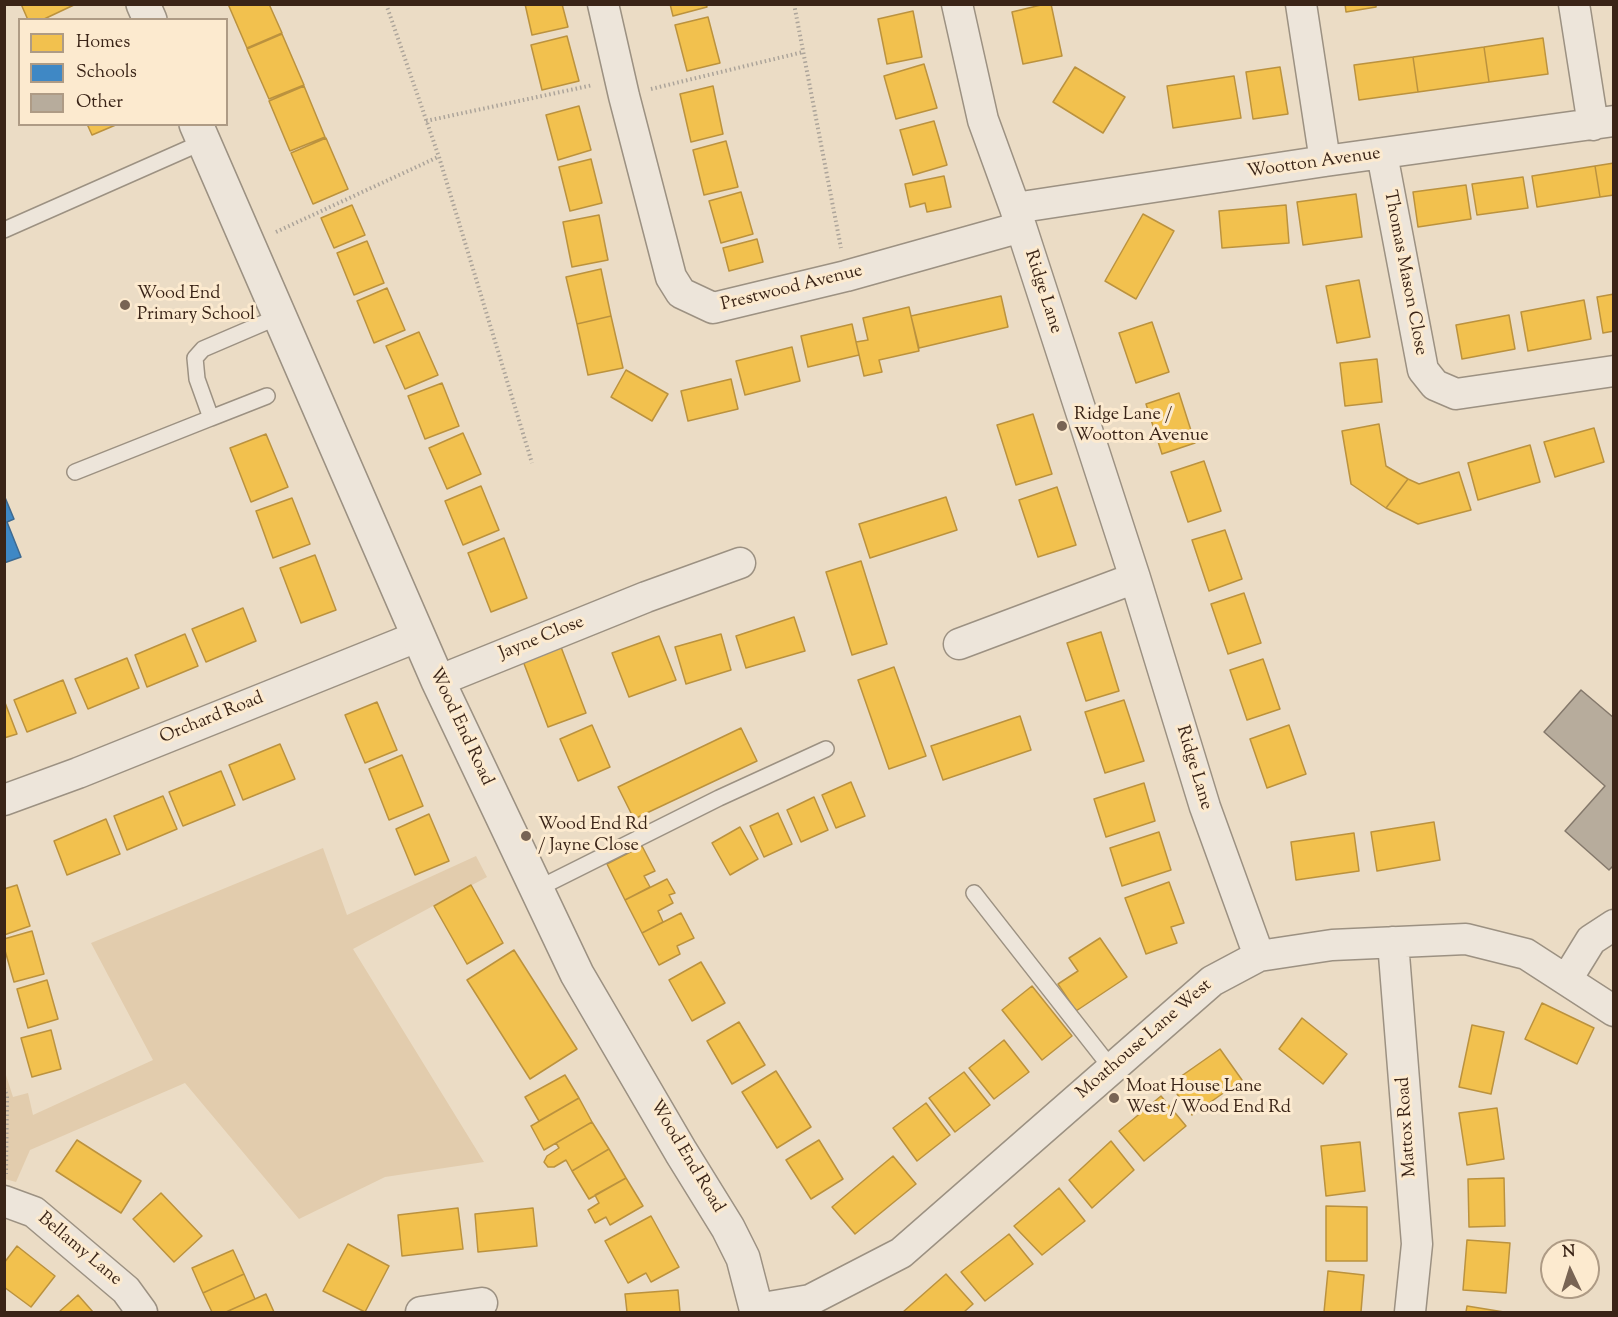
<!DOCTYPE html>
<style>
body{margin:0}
#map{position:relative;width:1618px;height:1317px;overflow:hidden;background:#ebdcc5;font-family:"Sorts Mill Goudy",serif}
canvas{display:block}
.frame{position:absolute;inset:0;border:6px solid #3a2417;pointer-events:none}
.legend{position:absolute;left:18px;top:18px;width:210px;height:108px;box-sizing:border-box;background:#fceacf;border:2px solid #ae9b85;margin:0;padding:8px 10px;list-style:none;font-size:18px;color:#3a2417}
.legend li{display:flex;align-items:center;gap:12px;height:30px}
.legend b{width:30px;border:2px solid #ae9b85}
.north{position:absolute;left:1540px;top:1239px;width:60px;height:60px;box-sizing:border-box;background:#fceacf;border:2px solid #ae9b85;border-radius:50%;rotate:356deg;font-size:16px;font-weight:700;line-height:24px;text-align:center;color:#3a2417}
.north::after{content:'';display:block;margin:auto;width:21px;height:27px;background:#786454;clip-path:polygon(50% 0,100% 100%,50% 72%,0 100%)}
</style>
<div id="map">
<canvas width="1618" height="1317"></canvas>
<div class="frame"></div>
<ul class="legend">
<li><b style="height:16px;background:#f2c14e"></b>Homes</li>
<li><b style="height:16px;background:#3f88c5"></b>Schools</li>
<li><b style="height:16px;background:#b7ac9c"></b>Other</li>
</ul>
<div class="north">N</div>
</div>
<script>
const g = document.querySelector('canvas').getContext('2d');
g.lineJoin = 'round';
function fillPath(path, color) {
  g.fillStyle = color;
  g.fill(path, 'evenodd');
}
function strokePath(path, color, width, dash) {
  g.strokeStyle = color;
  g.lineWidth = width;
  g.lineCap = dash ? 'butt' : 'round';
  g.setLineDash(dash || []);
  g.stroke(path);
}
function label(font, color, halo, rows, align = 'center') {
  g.font = font + ' "Sorts Mill Goudy",serif';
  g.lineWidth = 6;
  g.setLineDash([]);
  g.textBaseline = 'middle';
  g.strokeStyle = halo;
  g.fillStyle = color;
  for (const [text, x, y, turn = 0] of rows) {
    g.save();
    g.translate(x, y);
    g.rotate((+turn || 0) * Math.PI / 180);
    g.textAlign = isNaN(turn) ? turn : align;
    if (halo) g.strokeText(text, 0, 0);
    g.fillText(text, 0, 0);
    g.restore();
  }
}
const green = new Path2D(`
 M323,848L347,915L476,856L487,877L353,949L484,1162L385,1177L299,1219L185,1083L30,1150L16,1182L5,1179V1072L13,1097L28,1093L33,1115L153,1060L91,943Z`);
const homes = new Path2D(`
 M21,4H76L42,20H28Z
 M228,4H269L282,33L247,48Z
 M525,4H562L568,27L532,35Z
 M670,4H706L707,7L673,16Z
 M1045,4H1051L1062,56L1023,64L1012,12Z
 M1345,4H1376V7L1346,12Z
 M913,11L922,57L887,64L878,19Z
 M708,17L720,63L687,71L675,25Z
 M282,34L304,85L269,99L247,49Z
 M567,36L579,81L542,90L531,45Z
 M1543,38L1548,74L1489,82L1484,47Z
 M1484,47L1489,82L1418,92L1413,57Z
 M1413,57L1418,92L1359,100L1354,65Z
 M924,64L937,108L896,119L884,76Z
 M1075,67L1125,97L1103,133L1053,102Z
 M1280,67L1288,114L1253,119L1246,72Z
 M1234,76L1241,118L1173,128L1167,86Z
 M304,86L325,137L290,151L269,101Z
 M713,86L723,134L691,142L680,94Z
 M579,106L591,150L558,160L546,115Z
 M934,121L947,165L913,175L900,130Z
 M87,124H118L92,135Z
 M326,138L348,189L313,204L291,153Z
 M726,141L738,187L704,195L693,150Z
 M591,159L602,203L570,211L559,167Z
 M1614,163V195L1600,197L1595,166Z
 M1595,166L1600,197L1537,207L1532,176Z
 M944,176L951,207L927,212L925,203L910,207L905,184Z
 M1523,177L1528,208L1477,215L1472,184Z
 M1466,185L1471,219L1418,227L1413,192Z
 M741,192L753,234L721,243L709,201Z
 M1356,194L1362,237L1303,245L1297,202Z
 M352,205L365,235L334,248L321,218Z
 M1286,205L1289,243L1222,248L1219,211Z
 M1143,214L1174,231L1136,299L1105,281Z
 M599,215L608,260L572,267L563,222Z
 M757,239L763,262L729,271L723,248Z
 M367,241L384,283L354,295L337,253Z
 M601,269L611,316L577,324L566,277Z
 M1359,280L1370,337L1337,343L1326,286Z
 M387,288L405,330L374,343L357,301Z
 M1614,294V331L1603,333L1597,297Z
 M1001,296L1008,327L919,348L911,316Z
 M1584,300L1591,339L1528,351L1521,312Z
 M909,307L919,351L879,360L882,372L864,376L856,342L868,340L863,318Z
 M1509,315L1515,349L1462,359L1456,325Z
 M611,316L623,368L588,375L577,324Z
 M1152,322L1169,372L1136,383L1119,333Z
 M852,324L859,355L808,367L801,336Z
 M419,332L438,375L405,389L386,346Z
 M792,347L800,381L745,395L736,361Z
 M1377,359L1382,402L1345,406L1340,363Z
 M626,370L668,394L652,421L611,397Z
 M731,379L738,409L688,421L681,391Z
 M442,383L459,426L425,439L408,396Z
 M1179,393L1195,443L1162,454L1146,404Z
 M1033,414L1052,474L1016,485L997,425Z
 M1379,424L1386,466L1408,479L1386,508L1351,484L1342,431Z
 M1594,428L1604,462L1555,477L1544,442Z
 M463,433L481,474L447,489L429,448Z
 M266,434L288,487L251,502L230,448Z
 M1530,445L1540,482L1478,500L1468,463Z
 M1204,461L1221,511L1188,522L1171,472Z
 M1459,472L1471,510L1418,524L1386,508L1408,479L1419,484Z
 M481,486L499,530L463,545L445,501Z
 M1057,487L1076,545L1038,557L1019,500Z
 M946,497L957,530L870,558L859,524Z
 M292,498L310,544L273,558L256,511Z
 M1225,530L1242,579L1209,591L1192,540Z
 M504,538L527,598L491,612L468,553Z
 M315,555L336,610L301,623L280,568Z
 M861,561L887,644L852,655L826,572Z
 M1244,593L1261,643L1228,654L1211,604Z
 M243,608L256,641L206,662L192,629Z
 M794,617L805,651L746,668L736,636Z
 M1101,632L1119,691L1086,701L1067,643Z
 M185,634L198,666L147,687L135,655Z
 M721,634L731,670L686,684L675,647Z
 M659,636L676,680L629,697L612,653Z
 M561,647L586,713L548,727L523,661Z
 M127,658L139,688L88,709L75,679Z
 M1263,659L1280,709L1247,720L1230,670Z
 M894,667L926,756L889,769L858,680Z
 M63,680L76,713L27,732L14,700Z
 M4,700L17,734L4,738Z
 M1124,700L1144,761L1105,773L1085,712Z
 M377,702L397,750L365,763L345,715Z
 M1020,716L1031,750L943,780L931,746Z
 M592,725L610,767L578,781L560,739Z
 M1289,725L1306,774L1267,788L1250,739Z
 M741,728L757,761L634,819L618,787Z
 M280,744L295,779L243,800L229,765Z
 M402,755L423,806L389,820L369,769Z
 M221,771L235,805L183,826L169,792Z
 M851,782L865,816L836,828L822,795Z
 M1144,783L1155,821L1106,837L1094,799Z
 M163,796L177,829L127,850L114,816Z
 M814,797L828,830L801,842L787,810Z
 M778,813L792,844L764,857L750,826Z
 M429,814L449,861L415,875L396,829Z
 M106,819L120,854L67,875L54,841Z
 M1434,822L1440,860L1377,871L1371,832Z
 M740,827L758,859L730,875L712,843Z
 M1159,832L1171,870L1122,886L1110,848Z
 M1354,833L1359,871L1296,880L1291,842Z
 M642,846L655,871L644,876L650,887L625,900L607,864Z
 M667,879L675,893L669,895L673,903L658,911L663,922L642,933L625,900Z
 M1169,882L1184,923L1171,927L1177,943L1146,954L1125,898Z
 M17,885L30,926L4,935V889Z
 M471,885L503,943L467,964L434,906Z
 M681,913L694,938L677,946L680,954L659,965L642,933Z
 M32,931L44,974L14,982L4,947V939Z
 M1100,938L1127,977L1076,1011L1058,984L1078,971L1069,958Z
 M514,950L577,1049L530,1079L467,980Z
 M701,962L725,1003L692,1021L669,980Z
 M47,980L58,1019L28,1028L17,989Z
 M1032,986L1072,1036L1042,1060L1002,1010Z
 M1542,1003L1594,1028L1577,1064L1525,1039Z
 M1302,1018L1347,1054L1323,1084L1279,1049Z
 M739,1022L765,1065L732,1084L707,1041Z
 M1472,1025L1504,1032L1491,1094L1459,1087Z
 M51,1030L61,1069L32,1077L21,1038Z
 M1004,1040L1029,1072L994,1099L969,1068Z
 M1220,1049L1242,1080L1192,1115L1170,1084Z
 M776,1071L811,1127L777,1148L742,1092Z
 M964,1072L990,1105L955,1132L929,1098Z
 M565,1075L579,1098L539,1121L525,1097Z
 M1161,1096L1186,1126L1144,1161L1119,1131Z
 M579,1098L592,1122L544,1150L531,1126Z
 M926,1103L950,1135L917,1161L893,1128Z
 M1497,1108L1504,1159L1467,1165L1459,1113Z
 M592,1122L609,1149L572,1171L566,1160L554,1167H548L544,1162L547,1156L559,1148L556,1143Z
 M77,1140L141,1181L121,1213L56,1171Z
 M819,1140L843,1179L811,1199L786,1160Z
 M1111,1141L1134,1170L1092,1208L1069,1180Z
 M1360,1142L1365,1191L1326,1196L1321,1146Z
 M609,1149L626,1178L589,1199L572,1171Z
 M893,1156L916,1184L855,1234L832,1207Z
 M626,1178L643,1206L610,1225L606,1217L595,1223L588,1210L599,1203L595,1195Z
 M1504,1178L1505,1226L1469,1227L1468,1179Z
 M1059,1188L1085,1221L1042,1255L1014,1226Z
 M161,1193L202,1236L174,1262L133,1219Z
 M1326,1206L1367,1207V1261H1326Z
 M458,1208L463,1249L402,1256L398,1215Z
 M533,1208L537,1246L478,1252L475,1214Z
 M651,1216L679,1267L651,1282L646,1273L628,1283L605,1241Z
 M1009,1234L1033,1264L985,1301L961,1272Z
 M1467,1240L1510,1243L1506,1293L1463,1290Z
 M348,1244L389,1266L365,1312L323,1291Z
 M17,1246L55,1276L31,1307L4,1287V1263Z
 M233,1250L244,1274L203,1293L192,1268Z
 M1328,1271L1364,1275L1361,1312H1324Z
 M244,1274L255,1299L226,1312H212L203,1293Z
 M946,1274L973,1304L964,1312H903Z
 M678,1290L680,1312H627L625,1294Z
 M266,1294L274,1312H226L255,1299Z
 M78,1295L93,1312H59Z
 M1467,1306L1504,1312H1466Z`);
const schools = new Path2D(`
 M4,495L14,519L7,522L21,557L4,563Z`);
const building = new Path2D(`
 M1581,690L1614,718V865L1609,870L1565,831L1605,786L1544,732Z`);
const path = new Path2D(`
 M386,4L439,157L532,463
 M794,4L841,248
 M651,89L803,52
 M426,121L593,85
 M276,232L438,157
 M4,1088L7,1096L6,1174`);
const service = new Path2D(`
 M4,230L203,142
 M211,418L267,396
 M75,472L211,418L197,379L195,358L203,349L280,316
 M537,889L719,798L826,749
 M974,893L1112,1069`);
const minor = new Path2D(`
 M603,4L624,96L671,277L681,293L713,308L846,276L1021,227
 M957,4L983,120L1015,208L1135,578L1205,807L1259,956
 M1301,4L1325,161
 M1574,4L1593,125
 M1382,154L1423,370L1435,385L1456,394L1614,371
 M1015,208L1325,161L1614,121
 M959,644L1135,578
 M438,681L646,597L740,563
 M4,800L78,773L419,636
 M1393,942L1417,1244L1410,1312
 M1567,979L1591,940L1614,925
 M4,1201L34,1212L126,1290L142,1312
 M757,1309L810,1300L901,1253L1212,981L1259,956L1332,945L1466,939L1526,954L1614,1011
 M421,1312L482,1303`);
const tertiary = new Path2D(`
 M143,4L150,20
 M196,124L438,681L577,974L681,1152L728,1228L743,1258L757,1312`);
const markers = [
 [125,305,6,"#786454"],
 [1062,426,6,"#786454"],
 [526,836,6,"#786454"],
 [1114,1098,6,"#786454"]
];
const streetNames = [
 ["Wootton Avenue",1314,164,-8],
 ["Thomas Mason Close",1404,273,79],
 ["Prestwood Avenue",792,289,-14],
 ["Ridge Lane",1042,292,72],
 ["Jayne Close",542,639,-22],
 ["Orchard Road",212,719,-22],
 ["Wood End Road",460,727,65],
 ["Ridge Lane",1193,768,73],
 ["Moathouse Lane West",1145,1040,-41],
 ["Mattox Road",1408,1127,-94],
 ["Wood End Road",686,1157,59],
 ["Bellamy Lane",79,1250,40]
];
const poiNames = [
 ["Wood End",137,295],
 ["Primary School",137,316],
 ["Ridge Lane /",1074,416],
 ["Wootton Avenue",1074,437],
 ["Wood End Rd",538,826],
 ["/ Jayne Close",538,847],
 ["Moat House Lane",1126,1088],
 ["West / Wood End Rd",1126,1109]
];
fillPath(green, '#e2ccad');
fillPath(homes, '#f2c14e');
strokePath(homes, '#bb923e', 1.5);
fillPath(schools, '#3f88c5');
strokePath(schools, '#3e6a91', 1.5);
fillPath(building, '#b7ac9c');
strokePath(building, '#84786b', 1.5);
strokePath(service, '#9c9182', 18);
strokePath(minor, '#9c9182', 33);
strokePath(tertiary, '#9c9182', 36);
strokePath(path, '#aca49a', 4, [1.5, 3]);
strokePath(service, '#ede5da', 15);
strokePath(minor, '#ede5da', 30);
strokePath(tertiary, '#ede5da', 33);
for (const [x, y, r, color] of markers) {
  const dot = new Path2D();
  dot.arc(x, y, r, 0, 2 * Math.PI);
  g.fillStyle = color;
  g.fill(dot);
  strokePath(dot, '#fceacf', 2);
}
label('18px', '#3a2417', '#fceacf', streetNames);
label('18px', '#3a2417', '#fceacf', poiNames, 'left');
</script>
